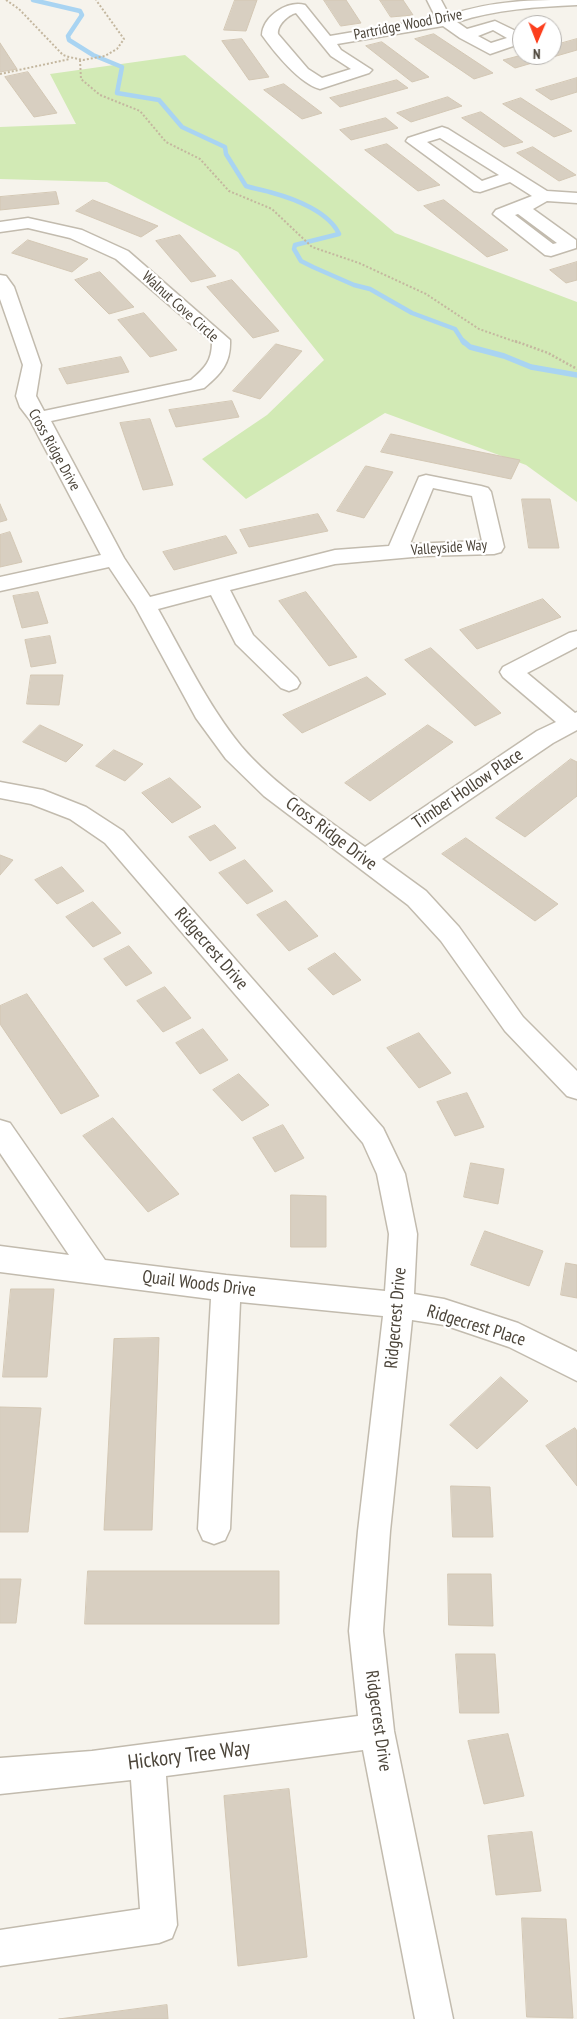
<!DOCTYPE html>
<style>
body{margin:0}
#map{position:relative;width:577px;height:2019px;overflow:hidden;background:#f6f3ec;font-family:"PT Sans Narrow",sans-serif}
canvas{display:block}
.north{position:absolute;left:512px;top:15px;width:50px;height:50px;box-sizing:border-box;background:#fff;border:1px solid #b7b4b0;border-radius:50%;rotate:181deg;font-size:14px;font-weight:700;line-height:20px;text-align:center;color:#4b4439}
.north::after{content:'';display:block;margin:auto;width:18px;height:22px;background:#fc3f1d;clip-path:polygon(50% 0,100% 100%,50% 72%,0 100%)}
</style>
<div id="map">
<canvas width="577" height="2019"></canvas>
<div class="north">N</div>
</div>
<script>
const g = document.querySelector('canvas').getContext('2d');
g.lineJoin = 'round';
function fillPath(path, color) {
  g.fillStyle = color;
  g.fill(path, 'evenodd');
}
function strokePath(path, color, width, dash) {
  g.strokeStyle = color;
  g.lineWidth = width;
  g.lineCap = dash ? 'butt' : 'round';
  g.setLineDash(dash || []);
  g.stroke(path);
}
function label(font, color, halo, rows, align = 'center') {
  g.font = font + ' "PT Sans Narrow",sans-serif';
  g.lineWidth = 4.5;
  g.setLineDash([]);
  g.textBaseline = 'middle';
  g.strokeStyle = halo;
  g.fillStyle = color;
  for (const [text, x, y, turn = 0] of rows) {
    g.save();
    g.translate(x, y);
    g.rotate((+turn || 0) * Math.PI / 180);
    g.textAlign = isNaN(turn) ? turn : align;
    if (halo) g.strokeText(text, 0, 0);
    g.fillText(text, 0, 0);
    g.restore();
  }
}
const green = new Path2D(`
 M185,55L395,233L577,302V502L526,465L385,413L246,499L202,459L267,415L324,360L238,252L107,182L0,179V127L76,124L50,74Z`);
const streamFar1 = new Path2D(`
 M33,0L80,11L82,15L68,36L69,40L93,55L122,67L117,93L159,100L182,127L225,147L226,154L246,186C255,189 264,190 273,193C295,199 329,212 339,234L295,245L294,249L301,261L313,267L354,285L370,289L412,313L455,329L464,343`);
const stream = new Path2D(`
 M463,341L470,347L504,356L531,367L577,375`);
const building = new Path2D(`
 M235,0H257L246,31L224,30Z
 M324,0H346L361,23L341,26Z
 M380,0H403L413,15L391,17Z
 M434,34L493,73L474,79L415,39Z
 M242,39L269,77L249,80L222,41Z
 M577,39V50L515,68L503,60L522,55H552V46Z
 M382,42L429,77L412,82L366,46Z
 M0,43L17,69L0,72Z
 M28,72L57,113L34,117L5,77Z
 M577,78V92L551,100L536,90Z
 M397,80L408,88L340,107L330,98Z
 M284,84L322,113L302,119L264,90Z
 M448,97L462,106L411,122L397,113Z
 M521,98L572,131L554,137L503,104Z
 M481,112L523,142L504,147L462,118Z
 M386,118L398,128L351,140L340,130Z
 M387,144L440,185L418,191L365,150Z
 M533,147L576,175L559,181L517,153Z
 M56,192L59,204L0,210V197Z
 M93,200L158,226L141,237L76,211Z
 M444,200L508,250L487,257L424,206Z
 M180,235L216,276L191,282L156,241Z
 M28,240L88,259L72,272L12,253Z
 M577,262V280L566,283L550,270Z
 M100,272L134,307L109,314L75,280Z
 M232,280L279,331L253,338L207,287Z
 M144,313L177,350L150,357L118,320Z
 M276,344L302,351L260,399L233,391Z
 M121,357L129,372L67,384L59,369Z
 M232,401L239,417L176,427L169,410Z
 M150,419L173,485L143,490L120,423Z
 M391,434L520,460L511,479L381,452Z
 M366,466L393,472L364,518L337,511Z
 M522,499H550L559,548H529Z
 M0,504L7,520L0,522Z
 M318,514L328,531L249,547L240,530Z
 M10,532L22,562L0,567V535Z
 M226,536L237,553L174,570L163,552Z
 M38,592L48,623L22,628L13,596Z
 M306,592L357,657L329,666L279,601Z
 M543,599L561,617L477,649L460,630Z
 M50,636L56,663L31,667L25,640Z
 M431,648L501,713L475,726L405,660Z
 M31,675H63L59,705L27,704Z
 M367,677L386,694L302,733L283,715Z
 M40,725L83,745L66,762L23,742Z
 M428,725L453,742L370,801L345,783Z
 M114,750L143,764L125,781L96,766Z
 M571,759L577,762V796L525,837L496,818Z
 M170,778L201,807L172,823L142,793Z
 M215,825L236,848L210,861L189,837Z
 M466,838L558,904L535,921L442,854Z
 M0,855L13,860L0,875Z
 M245,860L273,891L247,904L219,873Z
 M62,867L84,891L57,904L35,880Z
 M286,901L318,936L289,951L257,915Z
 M93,902L121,933L93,947L66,917Z
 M129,946L152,973L126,986L104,959Z
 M335,953L361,980L333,995L308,969Z
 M165,987L191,1018L163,1032L137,1001Z
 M27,994L99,1096L61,1114L0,1024V1006Z
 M203,1029L228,1060L200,1074L176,1043Z
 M419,1033L451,1073L419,1088L387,1048Z
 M239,1074L269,1105L242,1121L213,1090Z
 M467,1093L484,1127L455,1136L437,1102Z
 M113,1118L179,1194L148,1212L83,1136Z
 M283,1125L304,1158L275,1172L253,1138Z
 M471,1163L504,1169L498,1204L464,1197Z
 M291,1195L326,1196V1247H291Z
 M485,1231L543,1251L529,1286L471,1265Z
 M566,1263L577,1265V1298L561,1295Z
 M11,1289H54L47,1377H3Z
 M159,1338L152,1530H104L114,1339Z
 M501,1377L528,1401L477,1449L450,1425Z
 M0,1407L41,1408L28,1532H0Z
 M575,1428L577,1431V1486L546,1446Z
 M451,1486L490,1487L493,1537H453Z
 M88,1571H279V1624H85Z
 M448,1574H491L493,1626L449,1625Z
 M0,1579H21L16,1623H0Z
 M456,1654H495L499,1713H460Z
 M508,1734L524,1796L484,1804L468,1741Z
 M289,1789L307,1957L238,1966L224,1796Z
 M532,1832L541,1891L496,1895L488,1836Z
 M522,1918L566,1919L573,2018L527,2017Z
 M167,2005L168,2019H59Z`);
const pathFar1 = new Path2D(`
 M6,0L19,9L63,55L69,57L83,60L105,56L117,49L124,39L96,0
 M80,60L81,79L100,95L140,111L166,142L200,159L229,191L272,209L312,247L359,263L426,294L479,329L519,343
 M0,74L70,59`);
const path = new Path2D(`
 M515,341L548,353L577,369`);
const minor = new Path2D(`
 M427,0H441L449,15C496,0 529,0 577,0V5C536,7 497,9 457,22L467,29L495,21L522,34V43L490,54L460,38L443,26L337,44L341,50L372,70L369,73L320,89C300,84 274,52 262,35C263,16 288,0 305,5L330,36L436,18ZM296,13L331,56L351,69L322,78L308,69L278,34C277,25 288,15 296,13ZM493,30L507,38L491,43L478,36Z
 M442,127L448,129L547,191L577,193V203L547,201L533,209L576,240V248L551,256L545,255L493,214L496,210L532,196L510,182L480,192L474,191L406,141L408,138ZM440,138L499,175L482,181L427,142ZM518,214L557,243L553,244L515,215Z
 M28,218L82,230L128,251L230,340C231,363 221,374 204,388L51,421L124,558L150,597L335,550L389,546L419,477L426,475L481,486L488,488L491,492L504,547L501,552L494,554L424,556L335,564L230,590L253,635L297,678L300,683L297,688L289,691L281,688L236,644L211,595L158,609C184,655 207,704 241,746C275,786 323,816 365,847L537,731L556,722L503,677L500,672L503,667L569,633L577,631V647L527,673L575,713L577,712V730L553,743L382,859L426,891L459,927L523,1017L577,1071V1099L567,1096L505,1031L441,941L408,905L264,796L226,759L196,718L135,606L109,567L0,591V577L101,555L30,420L20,407L16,396L23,365L0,299V275L6,276L14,287L41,365L36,396L44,411L191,380C205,368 212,361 212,342L116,259L70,238L28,228L0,232V222ZM433,488L472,496L482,541L410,544Z
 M0,782L43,790L86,807L123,831L383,1128L405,1174L417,1234L414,1294L444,1299L518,1323L577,1352V1381L509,1347L444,1325L412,1320L390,1531L383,1631L394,1731L453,2019H415L363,1750L166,1776L177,1925L172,1938L159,1943L0,1966V1930L140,1909L131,1780L0,1794V1758L92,1751L358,1716L349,1631L358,1531L383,1316L240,1302L230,1529L225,1540L214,1544L203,1540L198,1529L211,1299L0,1272V1246L69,1255L0,1153V1120L10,1123L105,1260L226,1275L385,1291L389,1234L377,1174L363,1143L105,843L70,819L31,804L0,798Z`);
const farStreetnames = [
 ["Partridge Wood Drive",408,25,-11],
 ["Walnut Cove Circle",180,307,42],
 ["Cross Ridge Drive",54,450,61],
 ["Valleyside Way",449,548,-4]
];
const streetNames = [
 ["Timber Hollow Place",468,789,-34],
 ["Cross Ridge Drive",331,834,37],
 ["Ridgecrest Drive",211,949,49],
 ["Quail Woods Drive",199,1284,7],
 ["Ridgecrest Drive",396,1318,-85],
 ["Ridgecrest Place",476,1326,17],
 ["Ridgecrest Drive",378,1721,82]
];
const nearStreetnames = [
 ["Hickory Tree Way",189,1756,-7]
];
fillPath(green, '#d2eab5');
strokePath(streamFar1, '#a9d4f2', 4.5);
strokePath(stream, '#a9d4f2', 5.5);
fillPath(building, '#d8cfc1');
strokePath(building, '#d3c7b4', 1);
strokePath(minor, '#c2bbae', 3);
strokePath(pathFar1, '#c4b79f', 2, [2, 2]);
strokePath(path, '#c4b79f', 2.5, [2, 2]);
fillPath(minor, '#fff');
label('15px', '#4b4439', '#fff', farStreetnames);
label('18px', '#4b4439', '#fff', streetNames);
label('21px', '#4b4439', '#fff', nearStreetnames);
</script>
